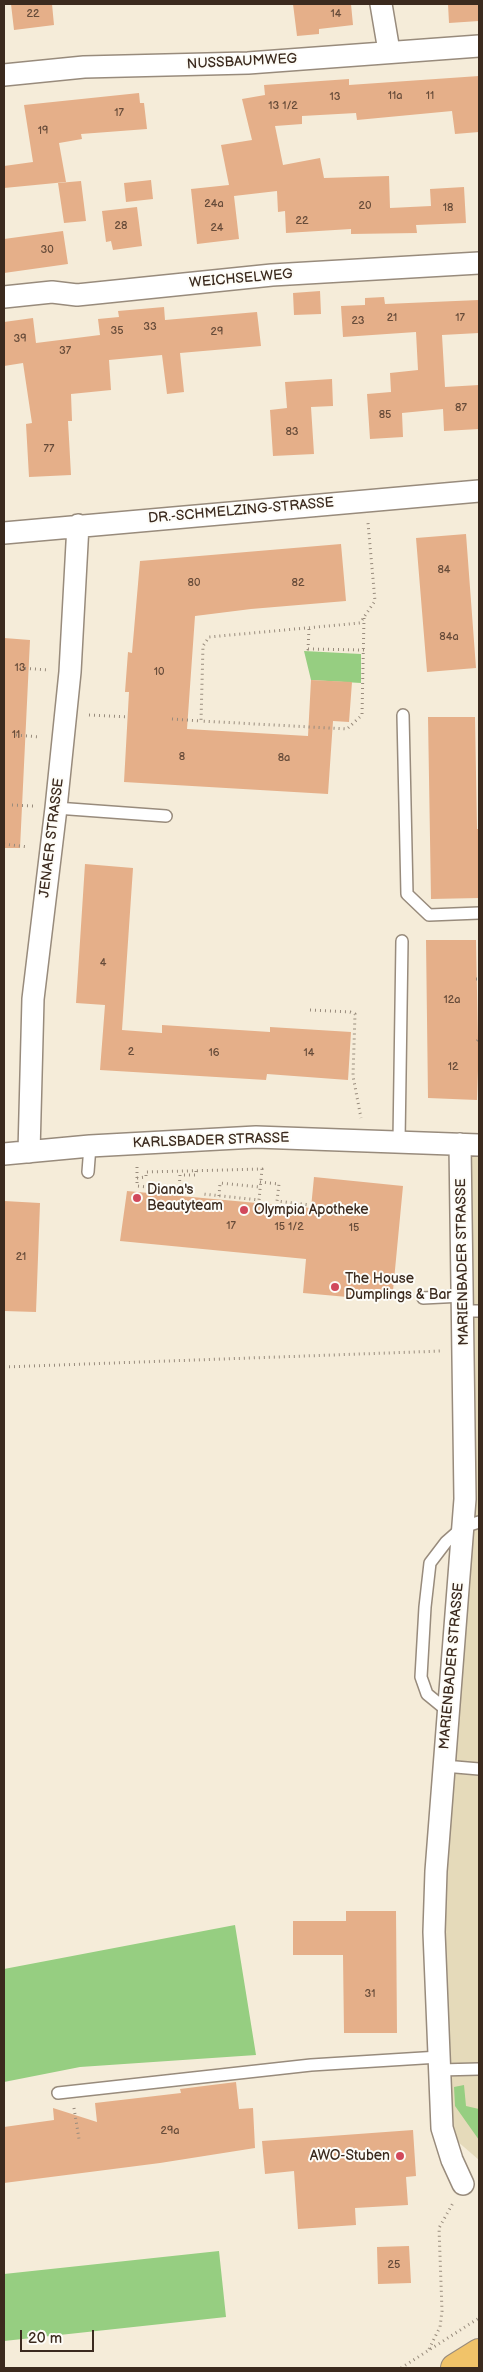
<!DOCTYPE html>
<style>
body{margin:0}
#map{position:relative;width:483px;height:2372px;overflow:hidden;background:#f5ecd9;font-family:"Balsamiq Sans",sans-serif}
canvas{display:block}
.frame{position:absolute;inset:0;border:5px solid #3b2a1e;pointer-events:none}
.scale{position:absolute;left:20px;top:2330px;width:74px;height:22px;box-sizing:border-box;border:2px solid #3b2a1e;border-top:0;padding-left:6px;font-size:15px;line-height:18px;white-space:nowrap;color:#3b2a1e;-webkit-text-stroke:4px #fdfcf7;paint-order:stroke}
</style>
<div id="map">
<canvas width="483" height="2372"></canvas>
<div class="frame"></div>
<div class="scale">20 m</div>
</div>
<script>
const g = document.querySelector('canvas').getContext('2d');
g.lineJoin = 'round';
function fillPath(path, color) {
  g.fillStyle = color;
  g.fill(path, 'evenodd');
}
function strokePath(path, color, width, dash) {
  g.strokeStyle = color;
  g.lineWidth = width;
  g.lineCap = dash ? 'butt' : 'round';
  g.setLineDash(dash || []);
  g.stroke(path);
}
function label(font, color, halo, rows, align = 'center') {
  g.font = font + ' "Balsamiq Sans",sans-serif';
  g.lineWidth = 4;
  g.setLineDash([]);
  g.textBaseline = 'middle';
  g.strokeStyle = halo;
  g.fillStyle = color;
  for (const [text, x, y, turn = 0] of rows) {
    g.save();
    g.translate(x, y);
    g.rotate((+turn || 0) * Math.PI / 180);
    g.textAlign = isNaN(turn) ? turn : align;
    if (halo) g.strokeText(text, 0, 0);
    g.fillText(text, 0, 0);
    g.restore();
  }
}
const built = new Path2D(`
 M460,1144L479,1145V2160L442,2128L434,1932L462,1541Z`);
const green = new Path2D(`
 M304,651L361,654V683L311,680Z
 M235,1925L256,2055L80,2067L4,2082V1969Z
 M464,2085L466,2106L479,2109V2140L455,2106L454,2087Z
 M219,2251L226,2317L4,2341V2274Z`);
const building = new Path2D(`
 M11,4H52L54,25L14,30Z
 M293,4H351L353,25L319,29V34L297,36Z
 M448,4H479V21L449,23Z
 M479,76V132L455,134L452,111L357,120L356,113L302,116V124L275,126L283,165L320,158L324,178L389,176L390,208L431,206L430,189L464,187L466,223L416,225L417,233L351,234V229L286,233L285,211L278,212L277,191L234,196L239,239L197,244L191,189L229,185L221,145L252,140L242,99L265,95L264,85L349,79V85Z
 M139,93L140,103H144L147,129L81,134L82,139L59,143L66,182L4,188V166L33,162L24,105Z
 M151,180L153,199L126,202L124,183Z
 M81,181L86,221L64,223L58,183Z
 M137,207L142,246L113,250L111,241L106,242L102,211Z
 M63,231L68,264L4,273V239Z
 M320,291L321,314L294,315L293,293Z
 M384,297L385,304L479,300V333L442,335L445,387L479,385V429L444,431L443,409L402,413L403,437L370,439L367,394L391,392L390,373L418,370L416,332L343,337L341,306L365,305V298Z
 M164,307L165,320L257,312L261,346L180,353L184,392L167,394L162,355L109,360L111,390L71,394L72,421H68L71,475L29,477L26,424L32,423L23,363L4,366V322L33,318L36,343L100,335L98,319L119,317L118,311Z
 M332,379L333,406L311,407L314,454L273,456L270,410L287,408L285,382Z
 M466,534L476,668L427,672L416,538Z
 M341,544L346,601L251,609L195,616L187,729L308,736L311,680L352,682L349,722L333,721L328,794L124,782L129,692H125L128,652L132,653L140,561Z
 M4,638L30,640L20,848H4Z
 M428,717H475L477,829H479V898L431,899Z
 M85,864L133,868L122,1030L162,1033V1025L270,1032V1027L351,1032L348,1080L267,1074L266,1080L100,1070L105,1005L76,1003Z
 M426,940H476L478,1041H479L477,1100L428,1098Z
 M314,1177L403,1186L392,1301L303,1293L306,1259L120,1241L127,1191L311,1208Z
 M4,1201L40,1203L36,1312L4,1311Z
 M346,1911H396L397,2033H344L343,1955H293V1921H346Z
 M236,2082L239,2109L253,2108L255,2148L160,2163L4,2183V2127L54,2120L53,2108L97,2122L95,2103L181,2093L180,2089Z
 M413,2130L416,2176L406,2177L408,2205L355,2208L356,2225L298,2229L294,2171L265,2174L262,2141Z
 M409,2246L411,2283L378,2284L377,2247Z`);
const path = new Path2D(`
 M364,618L362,715L347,729L201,721L203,646L209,637L360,623L375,601L368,523
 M309,629L308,649L364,650
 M20,668L49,670
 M89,715L128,717
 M172,719L201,721
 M16,735L40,737
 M12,805L34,806
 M4,844L28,847
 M476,979H479
 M310,1010L350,1012L355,1014L353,1076L361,1118
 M477,1041L479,1039
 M137,1167V1186L187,1191
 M137,1178L146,1177V1172L262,1169L259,1200L203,1194
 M260,1182L279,1184L277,1201L310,1205
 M179,1191L180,1175H196V1170
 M219,1196L220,1183L260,1187
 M4,1367L442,1351
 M74,2108L79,2139
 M429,2349L440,2327L442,2311L439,2228L453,2203
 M401,2368L479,2318`);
const service = new Path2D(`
 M403,715L407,894L429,915L479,913
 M56,808L166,816
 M399,1141L402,941
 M88,1172L90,1146
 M423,1298L463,1296
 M464,1311H479
 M449,1712L427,1694L421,1677L425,1607L430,1563L446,1542L463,1527L479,1522
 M444,1766L479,1769
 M439,2070L479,2069
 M58,2093L311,2065L439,2057`);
const minor = new Path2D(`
 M381,4L389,51
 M4,75L84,67L248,63L479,46
 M4,297L52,292L77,295L272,275L479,263
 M4,533L479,491
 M460,1144L465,1499L436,1871L434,1932L442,2128L452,2160L463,2184
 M29,1152L33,999L56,808L70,672L78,525
 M4,1154L90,1146L256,1137L479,1145`);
const primary = new Path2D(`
 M455,2368L479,2353`);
const markers = [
 [137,1198,5,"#d1495b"],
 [244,1210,5,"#d1495b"],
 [335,1287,5,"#d1495b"],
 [400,2156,5,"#d1495b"]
];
const numberNames = [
 ["22",33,14],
 ["14",336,14],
 ["11a",395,96],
 ["11",430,96],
 ["13",335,97],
 ["13 1/2",283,106],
 ["17",119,113],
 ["19",43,131],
 ["24a",214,204],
 ["20",365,206],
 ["18",448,208],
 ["22",302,221],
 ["28",121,226],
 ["24",217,228],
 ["30",47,250],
 ["21",392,318],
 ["17",460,318],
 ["23",358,321],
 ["33",150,327],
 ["35",117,331],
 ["29",217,332],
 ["39",20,339],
 ["37",65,351],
 ["87",461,408],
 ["85",385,415],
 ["83",292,432],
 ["77",49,449],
 ["84",444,570],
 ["80",194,583],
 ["82",298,583],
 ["84a",449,637],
 ["13",20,668],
 ["10",159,672],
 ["11",16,735],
 ["8",182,757],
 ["8a",284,758],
 ["4",103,963],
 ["12a",452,1000],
 ["2",131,1052],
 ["16",214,1053],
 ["14",309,1053],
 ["12",453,1067],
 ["17",231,1226],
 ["15 1/2",289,1227],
 ["15",354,1228],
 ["21",21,1257],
 ["31",370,1994],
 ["29a",170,2131],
 ["25",394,2265]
];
const streetNames = [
 ["NUSSBAUMWEG",242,62,-3],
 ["WEICHSELWEG",241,279,-5],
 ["DR.-SCHMELZING-STRASSE",241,511,-5],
 ["JENAER STRASSE",52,838,-83],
 ["KARLSBADER STRASSE",211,1141,-2],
 ["MARIENBADER STRASSE",463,1262,-91],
 ["MARIENBADER STRASSE",452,1666,-85]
];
const poiNames = [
 ["Diana's",147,1190],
 ["Beautyteam",147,1206],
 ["Olympia Apotheke",254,1210],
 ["The House",345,1279],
 ["Dumplings & Bar",345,1295],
 ["AWO-Stuben",390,2156,"right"]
];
fillPath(built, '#e5daba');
fillPath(green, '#96ce81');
fillPath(building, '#e5af89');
strokePath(service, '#988b7c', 14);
strokePath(minor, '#988b7c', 24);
strokePath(primary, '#988b7c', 30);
strokePath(path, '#988b7c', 3, [1, 4]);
strokePath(service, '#fff', 11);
strokePath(minor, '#fff', 21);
strokePath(primary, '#f1c369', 28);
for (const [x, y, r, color] of markers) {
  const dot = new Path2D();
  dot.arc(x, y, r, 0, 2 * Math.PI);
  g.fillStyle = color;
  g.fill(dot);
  strokePath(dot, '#fdfcf7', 2);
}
label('11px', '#664b39', null, numberNames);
label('14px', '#3b2a1e', '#fdfcf7', streetNames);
label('14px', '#3b2a1e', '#fdfcf7', poiNames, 'left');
</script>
